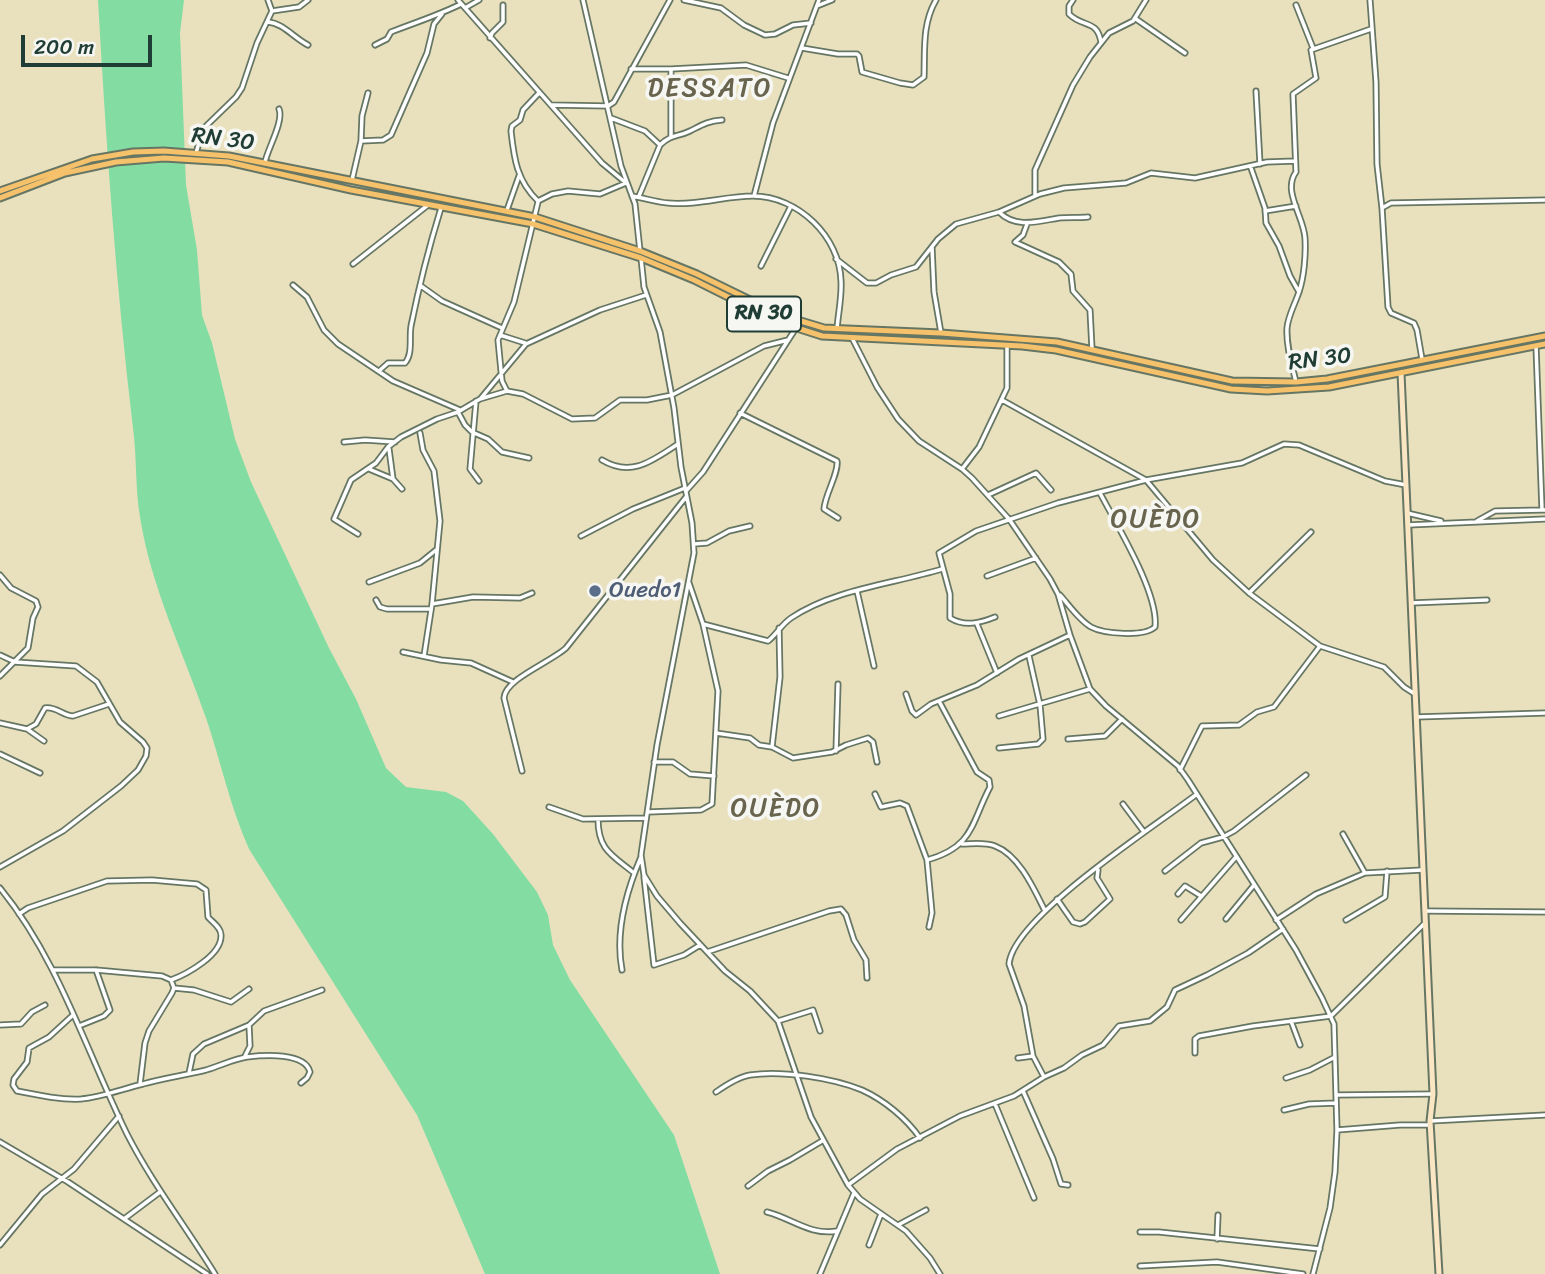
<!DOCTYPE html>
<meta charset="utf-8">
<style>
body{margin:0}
#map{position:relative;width:1545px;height:1274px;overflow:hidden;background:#e9e1be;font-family:Sriracha,sans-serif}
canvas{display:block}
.scale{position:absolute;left:21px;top:35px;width:131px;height:32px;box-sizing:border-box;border:4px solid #1f3d34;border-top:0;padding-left:9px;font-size:21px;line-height:24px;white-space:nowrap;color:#1f3d34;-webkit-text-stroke:5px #f6f6f2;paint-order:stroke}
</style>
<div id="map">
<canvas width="1545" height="1274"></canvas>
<div class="scale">200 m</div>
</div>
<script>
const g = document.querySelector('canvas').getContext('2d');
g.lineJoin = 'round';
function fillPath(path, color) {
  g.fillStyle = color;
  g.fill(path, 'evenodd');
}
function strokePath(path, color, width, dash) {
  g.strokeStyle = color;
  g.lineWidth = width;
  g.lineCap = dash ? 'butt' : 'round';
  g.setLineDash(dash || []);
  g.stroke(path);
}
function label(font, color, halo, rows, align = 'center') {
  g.font = font + ' Sriracha,sans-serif';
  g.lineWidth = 7;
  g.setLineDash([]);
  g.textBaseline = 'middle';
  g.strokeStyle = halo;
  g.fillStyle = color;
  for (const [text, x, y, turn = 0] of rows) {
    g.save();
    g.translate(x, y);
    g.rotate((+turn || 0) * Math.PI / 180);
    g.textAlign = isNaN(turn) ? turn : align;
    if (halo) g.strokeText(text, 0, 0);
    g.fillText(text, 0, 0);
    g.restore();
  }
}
const green = new Path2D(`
 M98,0H184L180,33L186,185L197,250L202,315L212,343L235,439L251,482L329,648L356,699L386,768L406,787L446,792L463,801L493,834L537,892L548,915L553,945L570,980L674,1135L720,1274H485L417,1115L249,849C230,807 221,762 206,718C183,652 151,587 140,517C135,487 137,458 133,428C116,286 106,143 98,0Z`);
const street = new Path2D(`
 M458,0L602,163L626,183L600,194L568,191L552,194L538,201
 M583,0L621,166L635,204L640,251
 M684,0L721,8L744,25L765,35L775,34L793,25L811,23
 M1073,0L1069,6V14C1083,28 1097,19 1101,42
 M1370,0L1376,82L1377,164L1382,208L1388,307L1391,313L1414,323L1417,330L1422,359
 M1296,5L1313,48
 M817,6L832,0
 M465,8L479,0
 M272,11L299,7L308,0
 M1136,19L1185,53
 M268,22C283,23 294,38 308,45
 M490,38L492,33L503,22V5
 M375,45L387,39L391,32C414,23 439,15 461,4
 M802,48L838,54H857L859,56L862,72L900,83L913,85L924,77C925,50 922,24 936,0
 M631,69H671L746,65L788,78
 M671,69V136
 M1256,91L1260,164
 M552,105L608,106L614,102L670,0
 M611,118L645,131L660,145
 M361,141L362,116L368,93
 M196,153L203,129L236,97L242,88L257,43L272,11L268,0
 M265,162C268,148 284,121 279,109
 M1251,168L1265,208L1266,223L1279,246L1290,276L1299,292
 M352,180L361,141L383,140L391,135L427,53L434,24L442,14
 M632,196C644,198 656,202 668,203C697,206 725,196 753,196C798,196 840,237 841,281C842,297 838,314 837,329
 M639,196L660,145C671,134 678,137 690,131C702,125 708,121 722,120
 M754,196L773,123L819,0
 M1035,196V170L1073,85L1090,57L1109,33L1133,21L1146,0
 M538,201C517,181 514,159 511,131L512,126L520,120L523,110L539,93
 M1382,208L1391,203L1545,200
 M507,210L519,176
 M1265,211L1296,206
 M999,212C1016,229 1039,221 1059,218C1069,217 1079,218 1088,217
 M1027,224L1023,235L1015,242L1059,262L1071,274L1073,291L1090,310L1092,349
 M932,247L934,292L941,333
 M641,258L644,287L660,332L674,408L681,467L692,523L694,553L657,745L641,855L644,875L657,896L680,923L725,971L750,991L778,1021L811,1117L848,1185L860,1199L906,1231L930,1258L940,1274
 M836,259L867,283H876L891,275L916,267L938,239L956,224L999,212L1040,194L1064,188L1126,183L1151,173L1195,178L1267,162L1295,161
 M353,264L428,205
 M761,266L791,206
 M293,285L307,297L324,330L338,344L393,381L460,410
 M421,286L442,301L502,328
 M500,335L525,343
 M852,338L877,387L898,419L919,441L962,469L972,478L1009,519L1050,579L1058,594L1070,635L1090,689L1106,706L1178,766L1188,780L1296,950L1322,998L1334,1024L1337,1130L1335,1172L1330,1208L1313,1274
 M1536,346L1542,510H1545
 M379,371L388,363H405C413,354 409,338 411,326C419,286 429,247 441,208
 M1296,382C1292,365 1286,346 1287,328C1288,316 1295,304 1299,292C1304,277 1306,255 1305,238C1304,217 1282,191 1296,172L1293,94L1316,78L1311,50L1371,29
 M507,391L502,381L498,340L514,302L538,202
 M481,398L526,344L600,310L646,295
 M1002,400L1146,480L1213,560L1249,593L1320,646L1384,667L1404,687L1415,694
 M476,401L470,469L479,481
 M458,412L465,425L472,432L488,439L502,452L529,458
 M740,413L837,461C839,473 825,494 824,509L838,518
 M420,433L423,450L434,471L440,521L432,604L424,656
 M344,442L365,440L395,442
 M389,449L393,479
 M602,460C632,478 653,460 678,444
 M369,469L393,479L402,489
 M962,469L979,447L1007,388V345
 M686,491L703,472L796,328
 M988,495L1036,473L1051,490
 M1407,513L1441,521
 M1477,521L1495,511L1542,510
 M1408,525L1545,519
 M358,534L334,519L351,480L376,463L388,447L401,437L437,419L458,412L480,399L507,391L523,394L572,419L595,418L620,400H647L672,395L764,346L788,340
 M581,536L633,509L685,488
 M694,544L707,543L729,531L750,526
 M0,575L11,588L36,601L38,607L33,618L28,648L0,676
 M987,576L1036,558
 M369,582L420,563L436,550
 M857,591L874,666
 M1249,593L1311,532
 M1060,595C1069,605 1079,620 1091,627C1104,634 1144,637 1155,627C1159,593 1116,524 1100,493
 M376,600L380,607L387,609H431
 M1411,603L1487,600
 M432,604L473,597L520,598L532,593
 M995,617C980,623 965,627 950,618V594L939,553L976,531L1058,503L1146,480L1242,463L1284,444L1299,445L1385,481L1406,485
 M703,624L768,641C776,635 781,625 791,618C834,589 893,584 942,569
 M977,624L997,673
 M403,652L441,660L471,663L513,682
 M0,655L15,662L76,666L97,682L120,722L143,742L147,748L146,756L138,770L121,786L63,831L0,867
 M906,694L912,711L916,715L931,704L977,685L1019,659L1070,635
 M999,716L1090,689
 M1416,717L1545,713
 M0,723L27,729L44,741
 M27,729L36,724L45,708C56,706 63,716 73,716L109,704
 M716,733L750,738L759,745L772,747L793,758L832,752L846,745L868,738L873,742L877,762
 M1068,739L1105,736L1122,719
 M772,747L780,677L779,628
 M999,748L1038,744L1043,739L1040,705L1029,656
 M836,751L838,684
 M0,754L40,773
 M654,762H673L690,774L714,776
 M1180,770L1202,726L1239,725L1257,712L1274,707L1320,646
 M522,771L504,698C505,679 551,662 566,648L686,497
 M875,794L881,807L900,803L907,806L927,860L932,913L929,927
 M1123,804L1144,832
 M549,807L583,819L646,818
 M648,812L701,810L712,804L718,691L703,624L689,583
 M598,819C598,850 612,855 634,873
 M1343,834L1365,873
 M962,844C972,844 985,842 995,846C1019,855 1034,889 1045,911
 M927,860C974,847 971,823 990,787L989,780L977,772L939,701
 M1165,871L1201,843L1223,837L1234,831L1306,775
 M644,877L654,965L684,955L700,945
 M0,888C59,960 86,1051 127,1134C152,1183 186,1227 215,1274
 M1178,894L1185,886L1201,896
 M1057,899L1073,922L1080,924L1085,922L1110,899L1097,878L1098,870
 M1425,911L1545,912
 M19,914L28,908L107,881L152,880L197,884L206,890L208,917C212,922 221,927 221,935C222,955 187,974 171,980
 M1226,919L1254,885
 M1181,920L1236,857
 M1276,920L1316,894L1365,873L1422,870
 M1346,920L1385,897L1387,871
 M707,952L829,911L841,909L846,915L854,940L866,960L867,978
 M53,970H96L162,976L171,980L174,988L172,993L149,1031L145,1043L140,1084
 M622,970C615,933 626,892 641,857
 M174,988L194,990L231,1002L249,989
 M73,1015L49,1037L29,1048L27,1062L14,1079L13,1085L17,1091C37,1095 60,1100 81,1099C102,1097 122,1089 143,1084C164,1078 186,1075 206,1070C220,1066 233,1059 247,1057C264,1055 305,1052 310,1072L307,1078L301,1083
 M778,1021L813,1010L820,1031
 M1291,1021L1300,1045
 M0,1025L21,1024L32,1012L45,1005
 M79,1026L104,1016L110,1010L96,970
 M1195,1053V1039L1199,1036L1253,1026L1331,1016L1425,923
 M245,1056L250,1046L249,1025
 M1018,1058L1033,1056
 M189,1073L193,1054L204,1044L249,1025L264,1011L322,990
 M1044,1077L1033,1056L1024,1006L1009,964C1013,917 1157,825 1197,794
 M1286,1078L1310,1070L1335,1057
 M1023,1091L1053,1159L1061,1184L1068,1185
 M716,1092C726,1085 738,1077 750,1075C781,1070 833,1078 862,1090C884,1100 906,1118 920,1138
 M1336,1095L1433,1094
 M995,1104L1034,1198
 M1284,1110L1309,1104L1336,1103
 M1430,1121L1545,1115
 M1337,1130L1400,1125H1430
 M0,1142L68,1182L207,1274
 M848,1185L897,1149L960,1116L1014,1096L1044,1077L1064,1068L1082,1055L1103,1045L1119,1026L1150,1021L1167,1007L1175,990L1207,975L1248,953L1283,929
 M748,1186L768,1171L790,1160L822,1141
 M767,1212C791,1218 811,1236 837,1231
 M124,1219L160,1192
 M898,1225L926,1210
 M1140,1232H1159L1320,1249
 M1217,1239L1218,1215
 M0,1245L42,1194L74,1169L119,1116
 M869,1245L881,1214
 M1140,1266L1217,1262L1303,1274
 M820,1274L854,1193`);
const secondary = new Path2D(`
 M1401,373L1433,1094L1430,1121L1439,1274`);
const primary = new Path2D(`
 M0,191L92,159L133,152L164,151L229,156L535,217L640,251L697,274L781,315L824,328L941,333L1057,342L1232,381L1296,382L1327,379L1545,336
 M0,198L65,173L116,162L164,158L228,162L351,190L533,224L641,258L694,280L778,322L822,336L1022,346L1056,350L1231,389L1267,391L1329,387L1545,344`);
const markers = [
 [595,591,7,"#5c6f8a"]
];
const shields = [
 [764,314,74]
];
const shieldNames = [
 ["RN 30",764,314]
];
const streetNames = [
 ["RN 30",223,140,7],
 ["RN 30",1320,360,-7]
];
const serviceNames = [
 ["Ouedo1",609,591]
];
const quarterNames = [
 ["DESSATO",710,89],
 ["OUÈDO",1156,520],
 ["OUÈDO",776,809]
];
fillPath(green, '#83dda3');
strokePath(street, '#667664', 7);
strokePath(secondary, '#667664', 9);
strokePath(primary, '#667664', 9);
strokePath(street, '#fff', 3.5);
strokePath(secondary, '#fbe6c4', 5);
strokePath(primary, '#f5c16b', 5);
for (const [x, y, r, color] of markers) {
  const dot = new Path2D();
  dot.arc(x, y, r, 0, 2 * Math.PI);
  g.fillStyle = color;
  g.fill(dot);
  strokePath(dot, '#f6f6f2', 2.5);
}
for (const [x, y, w] of shields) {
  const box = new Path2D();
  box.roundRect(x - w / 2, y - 17.5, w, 35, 5);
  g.fillStyle = '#f6f6f2';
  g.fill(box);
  strokePath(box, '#1f3d34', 2);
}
label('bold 21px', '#1f3d34', null, shieldNames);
label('23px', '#1f3d34', '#f6f6f2', streetNames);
label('23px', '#4e5e75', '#f6f6f2', serviceNames, 'left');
g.letterSpacing = '2px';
label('26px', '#69644d', '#f6f6f2', quarterNames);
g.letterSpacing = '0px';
</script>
